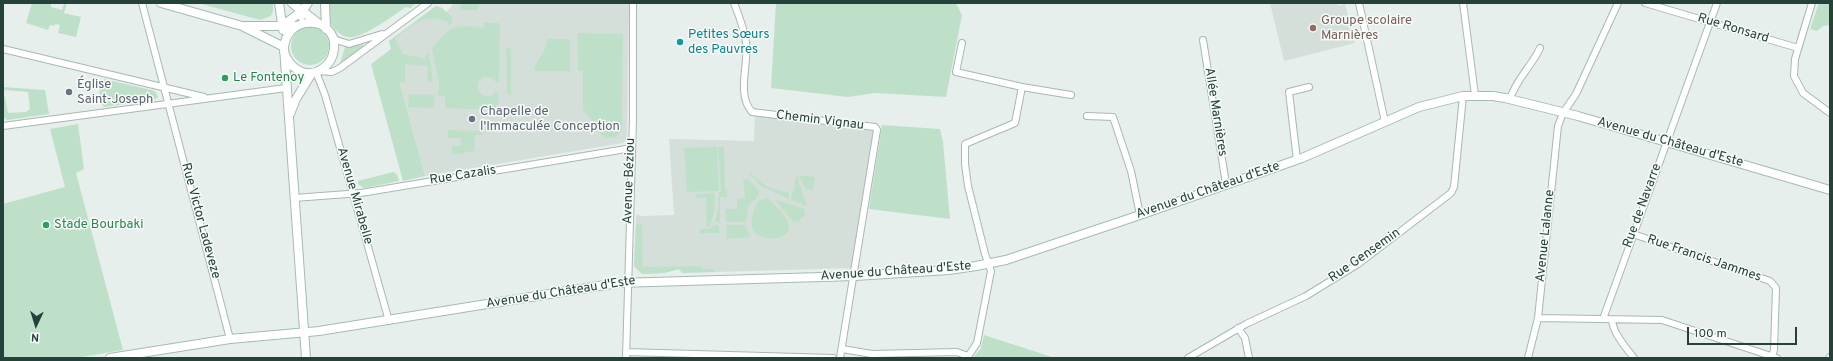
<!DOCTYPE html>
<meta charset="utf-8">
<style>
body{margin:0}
#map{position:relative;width:1833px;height:361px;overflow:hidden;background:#e6efeb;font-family:Overpass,sans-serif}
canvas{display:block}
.frame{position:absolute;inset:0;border:4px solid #24423a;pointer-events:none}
.north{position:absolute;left:16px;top:305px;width:40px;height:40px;-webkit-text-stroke:3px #f7fbf9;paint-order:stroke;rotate:184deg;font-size:11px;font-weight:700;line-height:16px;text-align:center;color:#24423a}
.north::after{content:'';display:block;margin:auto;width:14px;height:18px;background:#24423a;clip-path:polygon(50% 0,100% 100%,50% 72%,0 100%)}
.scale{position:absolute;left:1687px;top:327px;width:110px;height:18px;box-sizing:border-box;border:2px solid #24423a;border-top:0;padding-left:5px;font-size:12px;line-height:14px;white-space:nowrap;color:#24423a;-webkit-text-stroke:3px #f7fbf9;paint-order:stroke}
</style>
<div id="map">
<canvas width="1833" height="361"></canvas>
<div class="frame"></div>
<div class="north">N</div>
<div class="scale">100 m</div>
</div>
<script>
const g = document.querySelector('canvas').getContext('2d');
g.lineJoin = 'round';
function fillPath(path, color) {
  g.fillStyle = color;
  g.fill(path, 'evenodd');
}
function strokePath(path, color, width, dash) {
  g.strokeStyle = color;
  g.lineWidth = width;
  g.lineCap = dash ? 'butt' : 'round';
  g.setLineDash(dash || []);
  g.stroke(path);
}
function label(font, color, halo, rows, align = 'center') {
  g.font = font + ' Overpass,sans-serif';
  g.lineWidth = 3;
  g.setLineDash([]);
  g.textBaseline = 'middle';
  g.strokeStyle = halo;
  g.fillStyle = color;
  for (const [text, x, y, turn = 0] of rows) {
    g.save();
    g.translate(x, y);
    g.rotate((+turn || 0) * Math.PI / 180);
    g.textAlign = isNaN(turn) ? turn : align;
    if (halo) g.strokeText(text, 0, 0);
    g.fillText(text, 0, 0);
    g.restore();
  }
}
const built = new Path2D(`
 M452,3H629L627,139L623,143L425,176L389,41L436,6L442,8L446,12L452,6Z
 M1270,3H1337L1338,6L1345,4L1355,43L1284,61Z
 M755,115L870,129L875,133L867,173L853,268L682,273L679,269L664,273L642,274L634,266L636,214L641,216L674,215L669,139L754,141Z`);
const green = new Path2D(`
 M32,3L51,4V7L62,10L64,4L62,3H67L64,13L81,17L76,37L58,33L60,25L55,24V26L50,25L48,30L26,23Z
 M198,3H273V11L271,16L260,20Z
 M329,3H415L411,8L406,7C392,16 368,35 352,37C343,39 333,29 330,22C329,16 329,9 329,3Z
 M462,3H478V10H459Z
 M776,3H956L962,15L946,97L875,93L848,97L771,88Z
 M1819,3H1830V25L1823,26L1817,31L1810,29Z
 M436,6L442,8L453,18L451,24L447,26L448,22C424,12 413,25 395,38L403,54L425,59L426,53H429L433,83L427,80L428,66L405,64V82L400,83L425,176L403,181L371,64L391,49L389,41Z
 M484,23H499L500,25L499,82L497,83L491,77H484L478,82V90L484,96H491L497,91V94H499L498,104L495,110L445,108V96H438L439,83L432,48C452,26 453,23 483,28Z
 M291 46a19 19 0 1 1 38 0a19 19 0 1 1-38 0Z
 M577,33L623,34L622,130L616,137L606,138L602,135L583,109V71H578Z
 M547,39H570V71H534C536,59 547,52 547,39Z
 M363,44L364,46L340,64L345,47Z
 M506,48L511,49V96L507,93Z
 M104,79L155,91L158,97L154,100L104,107C97,99 99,88 104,79Z
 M3,87L45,90L49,114L7,120L3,117V95L5,97L8,113L26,112L30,109L28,92L3,90Z
 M409,94L435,95L434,108L408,107Z
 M78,124L84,169L76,173L123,350L76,358H3V204L65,187L50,129Z
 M882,125L940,129L943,142L950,219L869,209Z
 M448,130L482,131V135H475L474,151C466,151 461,156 452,154V146H461V138H448Z
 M717,147L719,191L687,192L684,148Z
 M718,147H724L725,188L727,189V197H720V223L715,221L718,209L719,192H721Z
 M393,172L397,174L399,181L364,188L358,184V181Z
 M750,172C760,184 773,191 789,192V199L761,186L749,173Z
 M796,174L807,206L791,200L792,192L794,191Z
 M798,175L815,177L813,190L806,189Z
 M743,179L748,180L758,189L759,195L748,207L746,222H726L725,209H737V199L745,198Z
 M715,193L714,213L710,226L707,227L706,198H696V194Z
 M768,198C775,206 787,215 789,226C792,245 731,247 759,200Z
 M777,200L804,209L805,215L798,222H793L776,201Z
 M636,224L642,225L643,267L701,266V269H714L715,272L682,273L679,269L664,273L642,274L634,266Z
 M715,225L719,226V233H700V229H709Z
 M726,225H745L751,237L727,239Z
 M984,335L1055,358H973L981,348Z`);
const street = new Path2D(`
 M142,3L230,339
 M734,3C739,16 744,28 746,42C749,65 736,94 752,112L875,127L877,130L840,358
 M1359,3L1385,122
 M1463,3L1475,95
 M1645,3L1798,48
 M1812,3L1795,59L1794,76L1803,93L1830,113
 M333,39L349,44L382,34
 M1203,40L1226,184
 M962,43L956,72L1022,87
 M3,49L204,97
 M319,71L332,72L340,68L428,3
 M316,72L325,95L389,321
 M1510,99C1516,79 1532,66 1540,48
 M1087,116L1113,117L1131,171L1140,215
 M3,126L286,88
 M1297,160L1289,92L1309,87
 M294,198L361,193L632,148
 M1633,234L1770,281L1776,288L1774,350L1772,356
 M1538,318L1662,320L1777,358
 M1603,319L1717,3
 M1612,320C1613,333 1626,348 1634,358
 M1238,328L1245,338L1249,358
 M842,349L872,354L957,352L968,356
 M626,352L833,358
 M626,358L633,119V3
 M967,358L977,343L991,271L985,254L968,186L965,164V144L1015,123L1022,87L1071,95
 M1188,358L1246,324L1306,296L1358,264L1451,193L1454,187L1463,96
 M1528,358L1538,318L1558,126L1563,113L1576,94L1618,3
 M1829,358L1830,357`);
const secondary = new Path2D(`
 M161,3L242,26L284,47
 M279,3L283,30
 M292,3L318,23
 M325,3L326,29
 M301,16L302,11L308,3
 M244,26H296
 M282,26L302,11
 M284,52C289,68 306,80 322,69C330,64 333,58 334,49C338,17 288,12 284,47L306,358
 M290,114L296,99L312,73
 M110,358L230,339L319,331L618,283L855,276L949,270L976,266L1006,260L1140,215L1302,158L1419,107L1463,96H1493L1505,98L1578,116L1830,190`);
const markers = [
 [1313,28,4,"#8d6e63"],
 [680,42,4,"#0f9aa8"],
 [225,78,4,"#2e9e5b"],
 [69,92,4,"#6b7280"],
 [472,119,4,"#6b7280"],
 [46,225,4,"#2e9e5b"]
];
const educationNames = [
 ["Groupe scolaire",1321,21],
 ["Marnières",1321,36]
];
const streetNames = [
 ["Rue Ronsard",1733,29,17],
 ["Allée Marnières",1215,112,81],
 ["Chemin Vignau",820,121,7],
 ["Avenue du Château d'Este",1670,143,16],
 ["Rue Cazalis",463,176,-9],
 ["Avenue Béziou",630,181,-88],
 ["Avenue du Château d'Este",1208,191,-19],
 ["Avenue Mirabelle",354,196,74],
 ["Rue de Navarre",1643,206,-70],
 ["Rue Victor Ladeveze",200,221,75],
 ["Avenue Lalanne",1546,236,-84],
 ["Rue Gensemin",1365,256,-35],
 ["Rue Francis Jammes",1704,259,19],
 ["Avenue du Château d'Este",896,272,-4],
 ["Avenue du Château d'Este",561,293,-9]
];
const cultureNames = [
 ["Petites Sœurs",688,35],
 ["des Pauvres",688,50]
];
const leisureNames = [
 ["Le Fontenoy",233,78],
 ["Stade Bourbaki",54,225]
];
const worshipNames = [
 ["Église",77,85],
 ["Saint-Joseph",77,100],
 ["Chapelle de",480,112],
 ["l'Immaculée Conception",480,127]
];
fillPath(built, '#d4dfda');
fillPath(green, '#bfe0c8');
strokePath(street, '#a8b8b2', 8);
strokePath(secondary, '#a4bbb3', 10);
strokePath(street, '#fff', 6);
strokePath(secondary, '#fff', 8);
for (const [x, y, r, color] of markers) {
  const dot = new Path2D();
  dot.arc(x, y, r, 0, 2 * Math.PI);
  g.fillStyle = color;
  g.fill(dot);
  strokePath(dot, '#f7fbf9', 1.5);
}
label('13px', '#785e54', '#f7fbf9', educationNames, 'left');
label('13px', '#24423a', '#f7fbf9', streetNames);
label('13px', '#0d838f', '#f7fbf9', cultureNames, 'left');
label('13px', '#27864d', '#f7fbf9', leisureNames, 'left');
label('13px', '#5b616d', '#f7fbf9', worshipNames, 'left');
</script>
